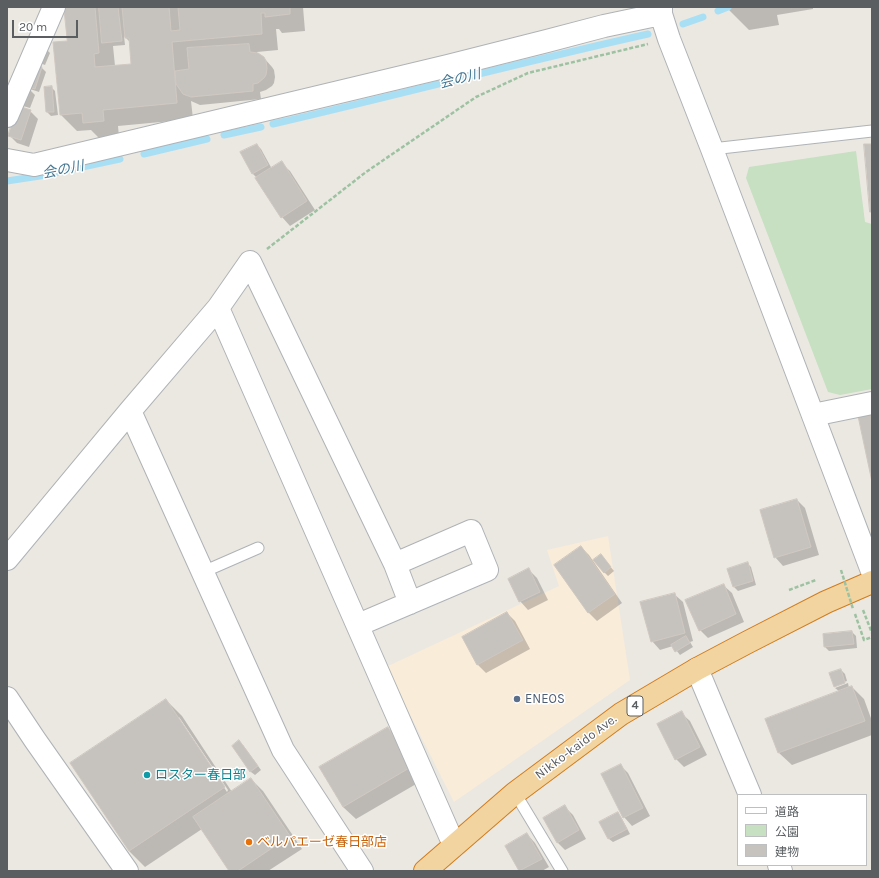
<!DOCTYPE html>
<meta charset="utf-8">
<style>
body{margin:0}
#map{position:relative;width:879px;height:878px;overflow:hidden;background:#ebe8e2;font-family:Karla,"Noto Sans JP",sans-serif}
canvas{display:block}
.frame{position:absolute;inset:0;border:8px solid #5a5e61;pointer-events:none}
.legend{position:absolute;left:737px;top:794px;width:130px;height:72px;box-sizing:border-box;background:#fff;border:1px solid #bdbfc0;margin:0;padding:5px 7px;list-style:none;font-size:12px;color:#5a5e61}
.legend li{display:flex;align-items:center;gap:8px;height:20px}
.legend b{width:20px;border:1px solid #bdbfc0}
.scale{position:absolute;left:12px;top:20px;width:66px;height:18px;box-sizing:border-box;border:2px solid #5a5e61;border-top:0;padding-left:5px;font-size:12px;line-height:14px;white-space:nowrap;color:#5a5e61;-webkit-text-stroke:3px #fff;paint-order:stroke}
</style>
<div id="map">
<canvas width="879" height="878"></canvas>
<div class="frame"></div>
<ul class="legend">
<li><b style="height:5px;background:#fff"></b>道路</li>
<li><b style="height:11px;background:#c6e0c1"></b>公園</li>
<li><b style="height:11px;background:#c6c3be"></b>建物</li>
</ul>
<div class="scale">20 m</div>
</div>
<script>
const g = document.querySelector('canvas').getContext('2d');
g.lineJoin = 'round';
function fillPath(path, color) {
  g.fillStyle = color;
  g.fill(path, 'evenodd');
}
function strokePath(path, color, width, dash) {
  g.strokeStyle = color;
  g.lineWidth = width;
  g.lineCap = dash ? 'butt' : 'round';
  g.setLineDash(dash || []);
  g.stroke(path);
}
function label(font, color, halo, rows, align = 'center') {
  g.font = font + ' Karla,"Noto Sans JP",sans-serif';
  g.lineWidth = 3;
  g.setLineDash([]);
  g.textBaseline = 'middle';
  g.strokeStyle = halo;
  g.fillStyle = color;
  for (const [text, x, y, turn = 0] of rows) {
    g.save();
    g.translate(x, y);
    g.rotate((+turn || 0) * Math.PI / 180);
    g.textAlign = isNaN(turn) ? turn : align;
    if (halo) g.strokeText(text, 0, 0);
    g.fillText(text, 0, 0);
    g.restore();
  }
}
const commercial = new Path2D(`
 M608,536L630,680L454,802L386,667L559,586L547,550Z`);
const green = new Path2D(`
 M856,151L865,222L872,224V389L840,395L828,392L746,178L749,167Z`);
const shadow = new Path2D(`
 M65,7H303L305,31L282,33L279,29H276L278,50L257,52V54L264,58L272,67L274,70L275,77L274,83L272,86L266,90L260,92L261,99L200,105L191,101L193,119L118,126L119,137L100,139L91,130L77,131L61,115L68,42ZM124,36L130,42L132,65L115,66L113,46L125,45Z
 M716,7H813V9L777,15L779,25L749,30L729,10L720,11Z
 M46,49L50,53L45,65L40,63Z
 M33,65L42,68L46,72L39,92L30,89Z
 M51,87L55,91L58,115L51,116L47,112Z
 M24,89L31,91L35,95L30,108L23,106L20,102Z
 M30,111L38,119L29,147L17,143L9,135Z
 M257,145L261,149L272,169L281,163L290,171L315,210L290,226L282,217L257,178L252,173Z
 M797,500L805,508L819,555L783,566L775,557Z
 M581,547L589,555L622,603L597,621L589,613L555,565Z
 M601,555L614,571L608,576L604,572Z
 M747,563L751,567L756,585L738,591L734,587L728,569Z
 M529,570L537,578L548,600L528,610L520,601Z
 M723,585L732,593L744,622L708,638L700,630Z
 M674,594L683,602L693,641L690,642L693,647L680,655L673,646L660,650L652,641Z
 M507,613L515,621L530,649L486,673L478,665L463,637Z
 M852,632L856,636L857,648L829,651L825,647L824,635Z
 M841,670L845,674L847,681L835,685V687H834Z
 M848,683L849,688L852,687L864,699L872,721V735L792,765L779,753L767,719L840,692L835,688Z
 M166,700L182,716L232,792L251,779L263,791L302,849L268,871H230L202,829L145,867L129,851ZM177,717H179L228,790L227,792Z
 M681,713L690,721L707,755L684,767L676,759Z
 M388,728L400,740L423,780L356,819L343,807Z
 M243,745L261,770L255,775L251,772L233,746Z
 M620,765L628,773L650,816L632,826L624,817Z
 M565,807L573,815L586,839L565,850L557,842Z
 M618,814L621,817L630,834L613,842L609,839L601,822Z
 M527,834L535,843L549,867L542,871L519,870Z`);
const stream = new Path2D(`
 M718,11L728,7
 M683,24L703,17
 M273,124C398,95 522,62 648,34
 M224,135L261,127
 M144,154L207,139
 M7,181L40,176L120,159`);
const building = new Path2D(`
 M64,7H95L99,53L94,54L95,67L131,64L129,38H125L122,7H169L171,31L180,30L178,7H290V14L265,17V13H261L262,34L172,42L177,103L103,110L104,121L83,123L82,113L60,115L53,42L67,41Z
 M99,7H118L122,41L102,43Z
 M249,44L250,52L258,53L264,57L266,61L267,68L266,75L264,78L258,83L253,84V91L191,97L183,94L176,84L175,71L189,69L187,48Z
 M33,64L42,67L35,89L25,86Z
 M52,86L54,112H46L44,87Z
 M18,106L31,110L21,140L8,136Z
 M257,144L268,165L252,174L240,152Z
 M864,144H872V212H870Z
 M282,161L307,201L281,218L255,178Z
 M872,413V482L858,416Z
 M797,499L811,547L774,558L760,510Z
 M581,546L615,594L588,613L554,565Z
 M601,554L611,567L604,573L593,560Z
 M748,562L753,581L733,587L727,569Z
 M529,568L540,592L519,602L508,579Z
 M724,584L736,614L699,631L685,600Z
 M675,593L685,633L651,642L640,602Z
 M507,612L523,640L477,665L462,637Z
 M852,631L854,644L824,647L823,634Z
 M686,636L690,643L675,652L671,645Z
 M841,669L845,683L834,687L829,673Z
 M852,686L865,721L778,753L765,719Z
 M166,699L225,787L129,851L70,763Z
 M682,711L700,747L675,760L657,724Z
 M388,727L411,767L343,807L319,767Z
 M239,740L258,766L250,772L232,746Z
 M621,764L643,808L623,818L601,774Z
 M251,778L290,836L238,871H229L193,817Z
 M565,805L579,830L557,843L543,818Z
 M618,812L627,829L608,839L599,822Z
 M527,833L542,859L519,871L505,846Z`);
const path = new Path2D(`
 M267,249L366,172L476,97L528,73L648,44
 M789,590L816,580
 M863,610L872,633
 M855,614L864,640L872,637`);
const service = new Path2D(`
 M712,149L872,131
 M203,572L258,548
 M515,793L562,871`);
const minor = new Path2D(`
 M661,7V14L669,39L712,149L872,571
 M7,116L54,7
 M7,160L34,165L448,66L547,41L604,26L661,14
 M218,308L454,845
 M130,411L283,750L362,871
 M813,415L872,403
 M7,559L130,411L218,308L250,262L395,564L471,531L487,570L358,625
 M395,564L410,603
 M697,669L750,795
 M7,698L35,740L127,871
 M779,865L781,871`);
const trunk = new Path2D(`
 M425,871L515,793L621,714L697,669L748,642L826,602L872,582`);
const pathBridge = new Path2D(`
 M841,570L853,609`);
const markers = [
 [517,699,4,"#5c6f8a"],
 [147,775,4,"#0f9aa8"],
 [249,842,4,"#e8710a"]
];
const shields = [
 [635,706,16]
];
const shieldNames = [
 ["4",635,706]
];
const serviceNames = [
 ["ENEOS",525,699]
];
const streetNames = [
 ["Nikko-kaido Ave.",576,747,-37]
];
const cultureNames = [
 ["ロスター春日部",155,775]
];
const foodNames = [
 ["ベルパエーゼ春日部店",257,842]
];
const waterNames = [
 ["会の川",460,79,-14],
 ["会の川",63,170,-11]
];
fillPath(commercial, '#f9ecd9');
fillPath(green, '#c6e0c1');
fillPath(shadow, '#0003');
strokePath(stream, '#a9dff4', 7);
fillPath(building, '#c6c3be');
strokePath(building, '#cfc8c1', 1);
strokePath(service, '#afb3b6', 13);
strokePath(minor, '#afb3b6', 24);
strokePath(trunk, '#d17c1b', 24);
strokePath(path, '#9dc2a1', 2.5, [4, 2]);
strokePath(service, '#fff', 11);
strokePath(minor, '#fff', 22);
strokePath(trunk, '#f2d4a1', 22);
strokePath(pathBridge, '#9dc2a1', 2.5, [4, 2]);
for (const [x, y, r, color] of markers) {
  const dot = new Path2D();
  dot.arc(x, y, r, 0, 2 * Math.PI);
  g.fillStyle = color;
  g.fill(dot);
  strokePath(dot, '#fff', 1.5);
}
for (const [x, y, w] of shields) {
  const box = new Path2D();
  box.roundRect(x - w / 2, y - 10, w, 20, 3);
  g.fillStyle = '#fff';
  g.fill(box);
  strokePath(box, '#5a5e61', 1);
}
label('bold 12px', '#5a5e61', null, shieldNames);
label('13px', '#4e5e75', '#fff', serviceNames, 'left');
label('13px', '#5a5e61', '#fff', streetNames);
label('13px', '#0d838f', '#fff', cultureNames, 'left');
label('13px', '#c56008', '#fff', foodNames, 'left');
label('italic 14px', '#437793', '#fff', waterNames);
</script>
